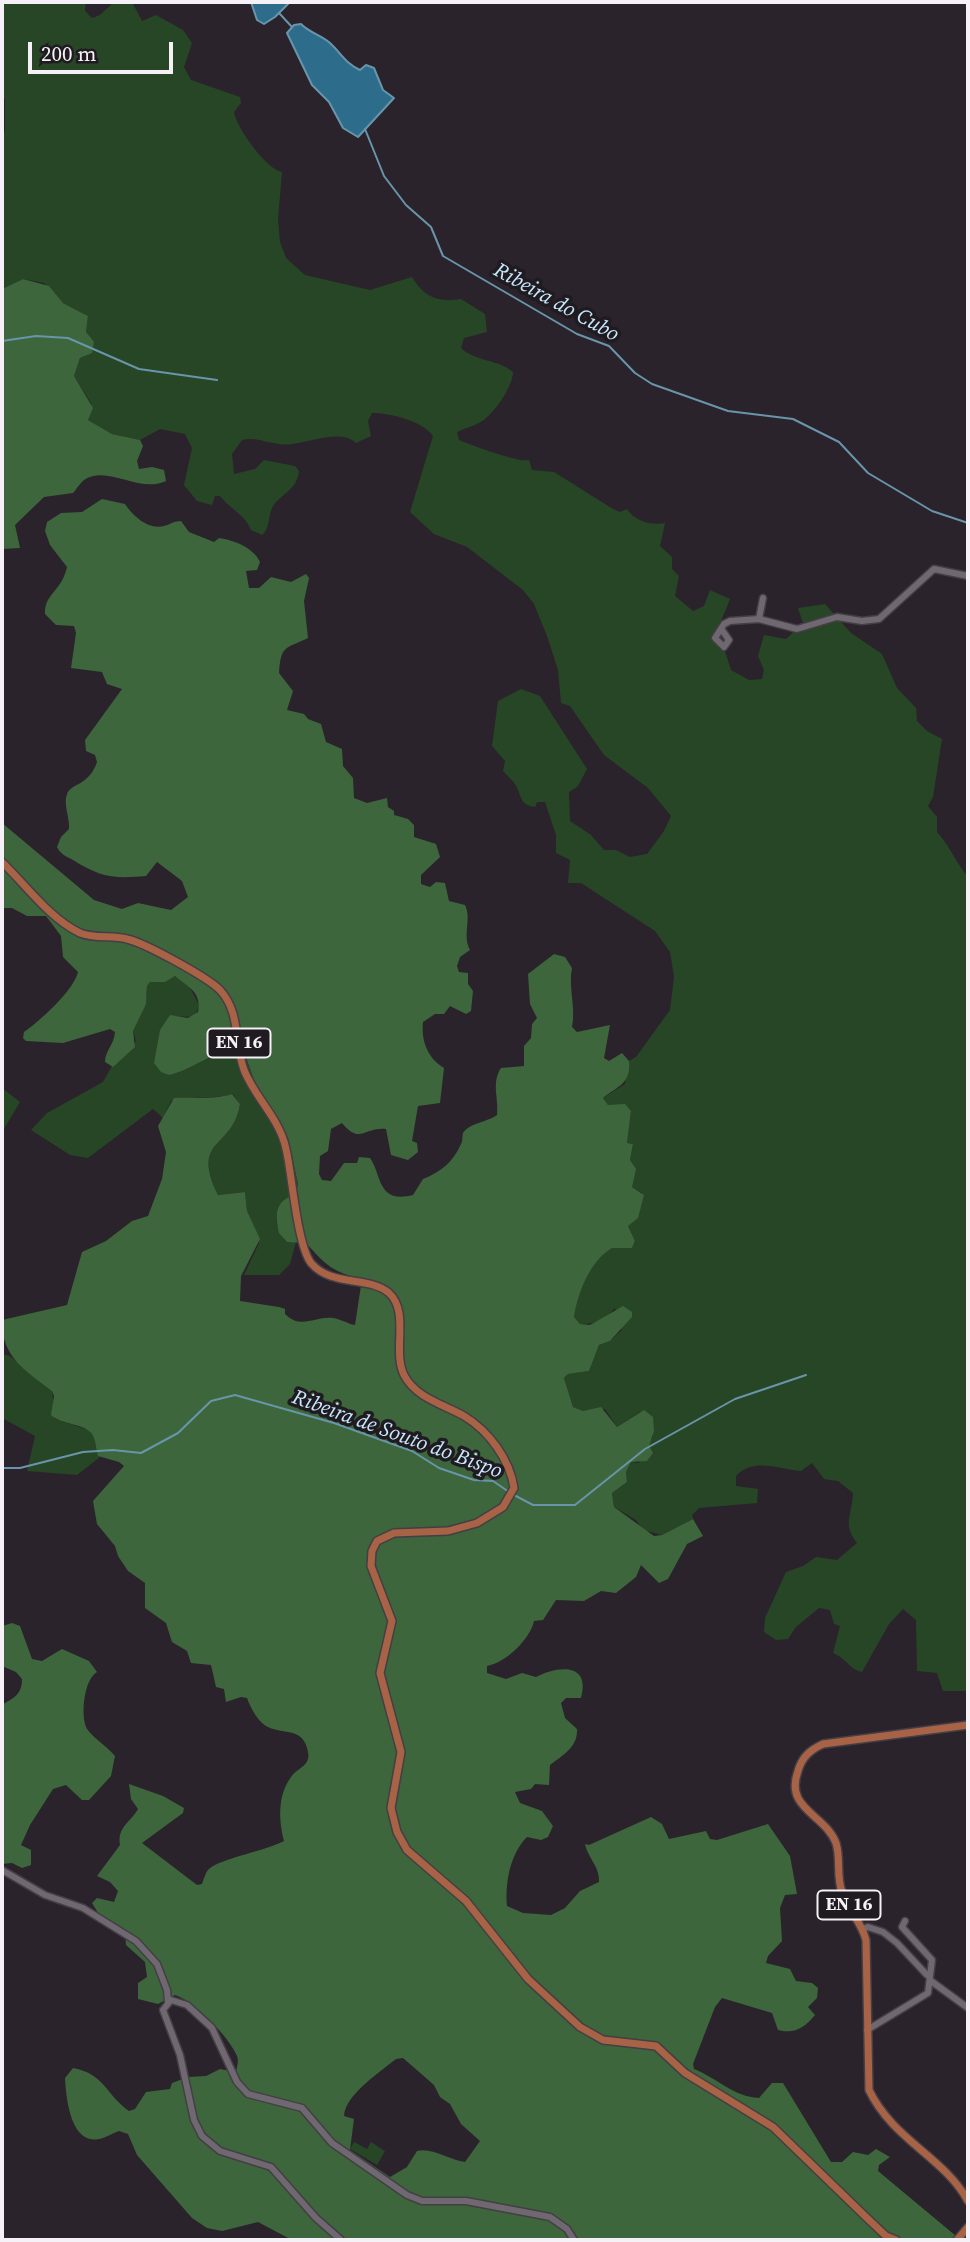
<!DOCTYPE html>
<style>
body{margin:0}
#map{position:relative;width:970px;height:2242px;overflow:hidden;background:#2a232b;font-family:"Source Serif 4",serif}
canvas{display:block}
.frame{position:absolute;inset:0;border:4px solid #f6f1f6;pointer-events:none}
.scale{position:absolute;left:28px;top:42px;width:145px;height:32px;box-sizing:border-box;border:4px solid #f6f1f6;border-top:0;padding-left:9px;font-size:21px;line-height:24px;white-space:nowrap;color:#f6f1f6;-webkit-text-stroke:5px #201a21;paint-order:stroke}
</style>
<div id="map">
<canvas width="970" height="2242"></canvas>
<div class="frame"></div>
<div class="scale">200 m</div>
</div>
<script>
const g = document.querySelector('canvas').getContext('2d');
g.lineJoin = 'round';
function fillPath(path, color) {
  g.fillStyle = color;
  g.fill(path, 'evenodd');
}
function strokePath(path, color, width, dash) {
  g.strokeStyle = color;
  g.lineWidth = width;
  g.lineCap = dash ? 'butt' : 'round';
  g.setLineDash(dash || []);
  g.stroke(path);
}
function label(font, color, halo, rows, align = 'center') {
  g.font = font + ' "Source Serif 4",serif';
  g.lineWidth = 7;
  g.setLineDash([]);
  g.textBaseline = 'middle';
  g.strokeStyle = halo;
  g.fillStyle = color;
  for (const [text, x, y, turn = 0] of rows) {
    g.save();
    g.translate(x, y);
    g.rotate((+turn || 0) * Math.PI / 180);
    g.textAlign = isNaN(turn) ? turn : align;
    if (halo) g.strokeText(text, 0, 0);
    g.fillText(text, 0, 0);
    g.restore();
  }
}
const green = new Path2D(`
 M2,2H86L85,11L92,18L100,15L114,2H132L142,21L156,15L183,30L192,43L184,67L191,80L240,97L241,103L234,112C236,127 266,169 282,172L278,219L280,242L286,258L305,275L370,290L412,277C424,297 438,303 461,299L485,314L487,332L464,338L461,348C476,362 498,359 513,372C513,387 492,417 479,423C472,427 464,428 457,432L459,440C471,445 519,463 529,460L532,470L554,472L613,509L620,512L627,509C635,521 651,526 665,523L660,546L672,557V569L679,576L675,596L693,611L704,606L710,590L730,599L713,641L724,648L731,670L749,680L762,679L764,670L758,656L764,635L786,639L803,623L798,608L825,604L851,633L882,654L897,688L916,708L917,721L927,731L942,739L933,797L928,806L937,817V832C950,846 956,863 968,877V1691H943L937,1673L917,1671L916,1620L903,1609L889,1624L862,1672C850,1670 845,1657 833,1653L840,1626L834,1624L830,1610L819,1608L796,1627L788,1639L776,1640L764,1632L765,1618L786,1572L803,1566L816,1557L837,1560L857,1543C842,1524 852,1516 853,1493L838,1481L824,1479L812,1463L801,1471C779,1469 753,1457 736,1476V1486L758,1489L757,1503L699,1508L692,1515L693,1519L662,1535L643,1530L636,1520L614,1507L612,1493L627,1482L626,1472L631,1462L639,1463L653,1436L640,1412L617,1427L605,1409L583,1411L573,1407L564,1378L568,1374L589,1371L599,1345L610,1341L622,1330L615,1308C606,1318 595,1325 580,1324L574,1317C578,1291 588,1262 612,1248H632L635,1241L628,1226C635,1217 644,1205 642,1193L632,1187L630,1160L633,1144L627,1143L631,1111L608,1105L603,1098L625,1084L629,1061L636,1057L670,1010L674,977L670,952L655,931L581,883H568L570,860L556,853V835L545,802H537L535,807C520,805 522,797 516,786C513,780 507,776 503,771L505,761L492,746L498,701L521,689L540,696L587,769L578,786L569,792L570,821L591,835L604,850H616L630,857L647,854L664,831L671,816L648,788L604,755L570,706L561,703L558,670L547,636L534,604L523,590L467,547L434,534L410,512L433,436C423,421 390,413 372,413L368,421L371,436L356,443C341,429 311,442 292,444C273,447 259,436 242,440L232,454L234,474L255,469L264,460L295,466L299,471C297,490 282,493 273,506C268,515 270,529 262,535L251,530C244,513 231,510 220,496H215L212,505L197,501L184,485L192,448L185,434L160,429L140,440L112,434L88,420L91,403L74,376L80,358L92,352L86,332L88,316L63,303L44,283L23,279L2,289V138L5,130V99L2,97Z
 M175,976L188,984L199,1005L195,1017L170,1016L169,1075C194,1070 213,1051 239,1047L244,1052L258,1091L288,1138L298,1184L296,1193C273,1203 270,1223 287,1242H296L290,1264L279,1275H244L259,1243L247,1211L245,1192L218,1195C190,1137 233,1150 240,1104L233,1094C212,1100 192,1095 171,1101L163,1118L153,1109L88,1158L70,1155L31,1130L47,1113L103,1082L112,1066L128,1053L136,1041L133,1031L147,996V986L150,982H162Z
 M2,1088L20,1102L2,1132Z
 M2,1354L10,1356L52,1390L55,1419L89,1430L94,1437L100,1457L77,1475L27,1471L35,1436L2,1418Z
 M354,2142L367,2149L371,2142L385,2151L377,2165L350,2149Z`);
const forest = new Path2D(`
 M23,279L49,286L63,303L88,316L86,332L94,342L92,353L80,358L74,376L93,408L88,420L112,434L140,440L143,446L137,461L139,469L152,467L164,470L166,481C139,494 108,464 84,480C80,483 76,490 73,493L44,497L15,525L20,548L2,549V289Z
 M102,499L125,504C133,516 148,530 164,526C171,524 174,521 181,521L189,532L214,542L219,538C234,540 254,548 260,562L257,570L246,571L249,588H259L271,577L291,582L306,574L309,578L304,601L308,638C285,649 281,645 279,673L293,691L287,710L304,714L308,719L321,724L326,742L342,749L343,766L353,778L354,798L367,803L387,798L388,807L394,811V815L408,819L414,825V837L436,844L440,857L421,875V884L430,887L436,882L445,883L449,901L465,905C472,920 462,934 470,950L460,957L457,966L459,972L468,973V984L473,991L471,1011L466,1014L450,1006L444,1014H435L423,1022C421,1042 428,1058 444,1068L440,1103L418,1106L412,1141L417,1143L418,1152L408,1160L391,1155L386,1129C364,1127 360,1145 342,1123L331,1129L328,1151L320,1156L319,1174L322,1180L331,1181L344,1163H357L359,1157L370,1158C382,1175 377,1204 413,1195L423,1179C441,1172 453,1162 461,1144C463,1141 462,1137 463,1133C469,1123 488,1122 497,1115C499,1098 491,1083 501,1068L524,1066V1046L531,1038L532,1024L537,1018L530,1004L528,974L554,954L565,957L572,968C568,987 576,1007 572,1027L577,1032L610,1025L604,1058L609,1061L622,1053L629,1061C631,1084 618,1086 603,1098L608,1105L625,1104L631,1111L627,1143L633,1144L630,1160L636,1169L632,1187L644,1195L638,1218L628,1226L635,1241L632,1248H612C590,1261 578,1292 574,1317L580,1324L590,1325L623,1306L632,1312V1317L610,1341L599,1345L589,1371L568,1374L564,1378L573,1407L583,1411L601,1407L617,1427L644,1410L653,1417L654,1431L649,1446L653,1453L647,1461L631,1462L626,1472L627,1482L612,1493L614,1507L654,1536L662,1535L693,1519L703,1536L687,1544L668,1579L659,1583L641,1565L636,1577L616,1593L601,1591L584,1601L556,1600L543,1620L534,1621C530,1639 507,1662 487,1666V1673L506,1679L522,1673L536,1677C557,1666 591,1662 581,1698H566L561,1703L565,1718L577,1729C578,1747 563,1755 550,1765L549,1785L535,1784L531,1789L515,1792L520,1803L542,1811L553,1826L548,1837L541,1840L527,1837C510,1854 505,1883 507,1906L523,1913L551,1915L565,1908L580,1891L599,1882C600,1867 588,1858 585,1844L589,1845L651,1817L662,1824L669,1839L706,1831L710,1839L717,1840L768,1824L790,1856L797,1894L785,1895L780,1908L782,1941L768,1956L766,1963L790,1969L796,1981L812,1983L818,1988L817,1998L808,2007L815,2015C804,2028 795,2034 778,2030L772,2013L722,1998L715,2007L693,2064L694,2069C717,2078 734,2097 759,2098L772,2083H783L831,2162H842L853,2152L868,2155L876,2149L890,2157L879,2165L878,2171L956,2236V2240H292L258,2222L222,2231L207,2228L192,2218L137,2155L128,2134L119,2131C112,2133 106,2138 99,2139C70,2145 66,2096 65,2078L73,2068C105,2074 106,2095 129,2111L135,2109L146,2092L170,2089L172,2083L188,2077L206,2076L220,2069L236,2072C237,2067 239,2061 237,2056C230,2038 194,2001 175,1995L158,2004L138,1999V1983L147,1977L145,1962L126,1945L125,1931L100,1916L92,1903L97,1898L114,1902L118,1891L110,1882L97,1876L120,1845C117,1827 130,1823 138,1809L131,1799L129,1784L163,1796L184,1808L183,1813L142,1843L197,1885L202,1884C204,1879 205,1873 209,1869C221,1858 266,1851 284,1841C279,1821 277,1796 291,1777C297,1768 311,1766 308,1752C304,1728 286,1734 270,1728C259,1724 251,1709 247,1698L241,1697L226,1702L224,1689L216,1687L211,1665L191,1663L187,1651L172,1642L166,1623L145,1608V1583L128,1571L118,1556L115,1546L97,1524L93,1501L124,1466L119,1462L98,1456C96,1449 96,1440 92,1434C84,1423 61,1425 51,1415L54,1396L52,1391C26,1371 1,1357 2,1320L67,1305L82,1252L106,1241L132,1221L148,1216L162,1179L166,1152L158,1126L174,1098C194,1097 212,1100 232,1094L240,1104C233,1150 190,1137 218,1195L245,1192L247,1211L260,1239L241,1276L240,1301L279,1307L285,1309V1314C301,1330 315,1316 333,1318C341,1319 348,1324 355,1325L362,1279C332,1272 326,1265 306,1243L287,1242L279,1233C274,1211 276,1202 296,1193L298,1184L288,1138L258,1091L244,1052L239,1047C213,1051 193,1070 169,1075L161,1072L154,1063L160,1030L170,1015L188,1018L198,1012C202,992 188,987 175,976L165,982H150L147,986L146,1004L133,1031L135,1047L113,1067L105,1062C105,1051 114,1045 115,1032L110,1029L63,1043L26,1041L23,1038L24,1032C40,1021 74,990 78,972L63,957L61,936L46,916H27L12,908H2V823L94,900L122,909L138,903L171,910L188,897L182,881L157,862L146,876C113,879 100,877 73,860C66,856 61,855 57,847L61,837L69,829C70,818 63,804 67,794C71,783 89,786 97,762L95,755L86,751L85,740L122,689L107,684L102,672L71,668L76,633L74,626L56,625L45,614C44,594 62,591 67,567L50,545L45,531L47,522L61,513L82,512ZM403,2058L434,2085L440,2097L450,2104L461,2124L480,2141L465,2162C450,2160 431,2147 417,2151L407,2167L390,2177L350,2150L354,2119L344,2116C345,2095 380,2072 396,2059Z
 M12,1623L20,1626L32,1659L42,1661L62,1649L89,1661L97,1672C84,1679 80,1716 87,1729C94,1739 107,1746 115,1756L111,1776L89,1800H82L66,1785L53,1789L30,1825L21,1845L31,1850V1865L22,1868L12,1863L2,1864V1705C13,1698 22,1695 22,1679L16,1672L2,1666V1626Z`);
const water = new Path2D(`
 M251,2H290L275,17L264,24L257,20Z
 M301,24C310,33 321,35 330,43C341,53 345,63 360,70L366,65L374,68L383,90L394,98L358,137L343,128L329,102L312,85L287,33L294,25Z`);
const stream = new Path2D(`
 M279,13L292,27
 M365,129L384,176L406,205L431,227L443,256L577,334L609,346L635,373L652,384L728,411L793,419L839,442L868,473L932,511L968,523
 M2,341L36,336L68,338L139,369L217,380
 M2,1468H20L83,1452L113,1450L141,1453L178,1433L211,1401L235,1395L334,1423L412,1451L439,1468L474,1480L493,1481L509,1492
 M514,1495L533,1505H575L645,1449L735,1399L806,1375`);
const minor = new Path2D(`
 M759,619L763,598
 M722,630L729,640L724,647L715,638L724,624L730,621L759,619L797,629L837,617L862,621L879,619L934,569L968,576
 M2,1870L45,1895L83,1908L136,1941L157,1964L167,1990L168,2002
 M863,1929L868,1927L883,1932L897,1943L927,1975
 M931,1981L968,2008
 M867,2030L928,1993L932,1960L902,1927L905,1921
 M341,2240L316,2218L271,2167L220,2151L202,2136L194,2120L180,2055L163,2010L171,2000L187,2005L212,2028L237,2082L248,2094L302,2108L332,2143L407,2195L422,2201H466L550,2217L567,2229L574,2240`);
const major = new Path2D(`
 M2,862C25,884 50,919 80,933C95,939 112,935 127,939C145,943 207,977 220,990C241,1013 234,1043 244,1070C255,1098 280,1119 286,1149C292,1174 297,1245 311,1263C331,1287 370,1276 389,1293C410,1312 392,1351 404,1375C416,1398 443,1404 464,1416C489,1431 510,1460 514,1488L503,1507L477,1523L448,1531L394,1533L377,1541L372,1551L371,1566L392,1621L380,1673L401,1752L391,1808L397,1832L407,1850L466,1901L528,1979L580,2027L603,2040L656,2046L685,2073L773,2127L867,2218L886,2236L896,2240
 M968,1725L823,1744C810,1750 802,1757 798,1771C784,1809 825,1814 836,1843C841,1859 836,1876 842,1892C848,1910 861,1921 866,1940L869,2090C893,2140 944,2157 968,2201
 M957,2240L968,2227`);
const shields = [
 [239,1043,63],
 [849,1905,63]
];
const shieldNames = [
 ["EN 16",239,1043],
 ["EN 16",849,1905]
];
const waterNames = [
 ["Ribeira do Cubo",556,303,29],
 ["Ribeira de Souto do Bispo",397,1435,20]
];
fillPath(green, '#274626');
fillPath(forest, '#3d663c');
fillPath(water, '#2d6d8b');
strokePath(water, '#6995ab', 2);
strokePath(stream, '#6995ab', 2);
strokePath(minor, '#443e45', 9);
strokePath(major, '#443e45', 10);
strokePath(minor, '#706871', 6);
strokePath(major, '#a86346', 7);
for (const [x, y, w] of shields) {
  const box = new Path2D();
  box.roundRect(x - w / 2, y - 14.5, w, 29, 5);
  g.fillStyle = '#201a21';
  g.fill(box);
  strokePath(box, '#f6f1f6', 2);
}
label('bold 18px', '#f6f1f6', null, shieldNames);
label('italic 21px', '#c7e9fc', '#201a21', waterNames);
</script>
